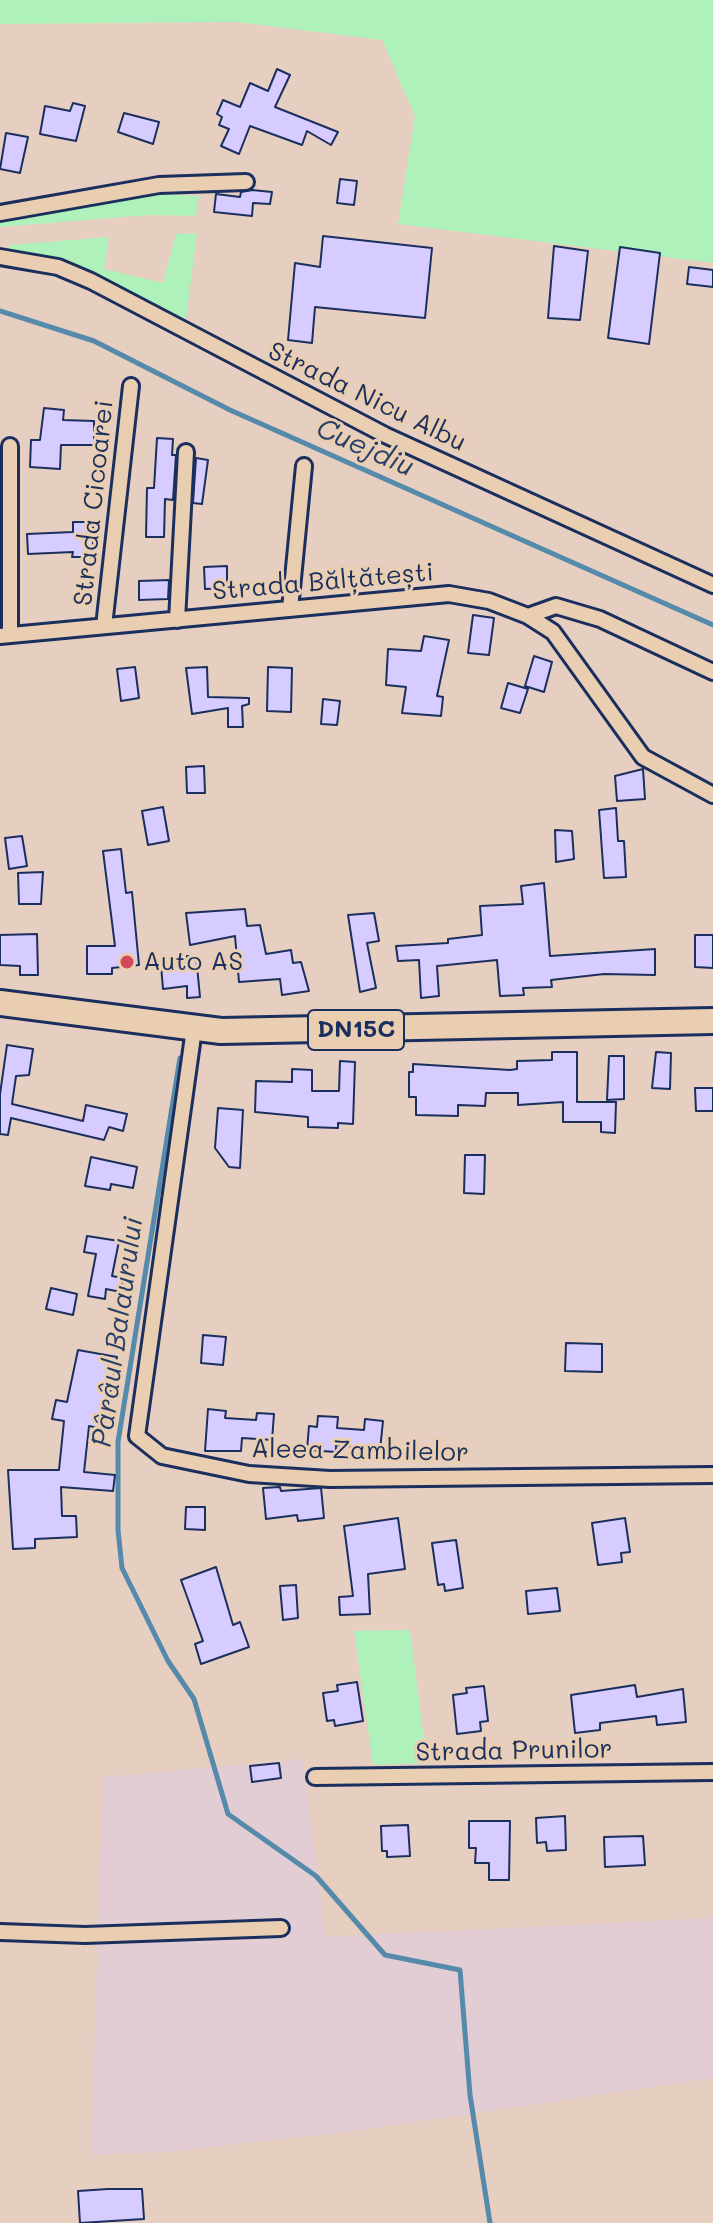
<!DOCTYPE html>
<meta charset="utf-8">
<style>
body{margin:0}
canvas{display:block;background:#e6cec1}
</style>
<canvas width="713" height="2223"></canvas>
<script>
const g = document.querySelector('canvas').getContext('2d');
g.lineJoin = 'round';
function fillPath(path, color) {
  g.fillStyle = color;
  g.fill(path, 'evenodd');
}
function strokePath(path, color, width, dash) {
  g.strokeStyle = color;
  g.lineWidth = width;
  g.lineCap = dash ? 'butt' : 'round';
  g.setLineDash(dash || []);
  g.stroke(path);
}
function label(font, color, halo, rows, align = 'center') {
  g.font = font + ' Mali,sans-serif';
  g.lineWidth = 6;
  g.setLineDash([]);
  g.textBaseline = 'middle';
  g.strokeStyle = halo;
  g.fillStyle = color;
  for (const [text, x, y, turn = 0] of rows) {
    g.save();
    g.translate(x, y);
    g.rotate((+turn || 0) * Math.PI / 180);
    g.textAlign = isNaN(turn) ? turn : align;
    if (halo) g.strokeText(text, 0, 0);
    g.fillText(text, 0, 0);
    g.restore();
  }
}
const built = new Path2D(`
 M303,1759L325,1937L713,1918V2078L339,2133L163,2152L91,2155L103,1777Z`);
const green = new Path2D(`
 M0,0H713V263L398,224L415,116L382,40L237,22L0,24Z
 M163,194L199,196L196,216L148,215L0,227V221Z
 M197,233L185,327L66,259L8,250L9,245L109,237L104,269L163,283L176,234Z
 M410,1630L427,1763L373,1765L354,1631Z`);
const stream = new Path2D(`
 M0,311L94,341L230,410L713,625
 M180,1058L118,1442V1530L122,1568L168,1661L194,1699L228,1814L316,1876L385,1955L460,1970L470,2095L490,2223`);
const building = new Path2D(`
 M277,69L290,75L275,107L338,132L331,145L307,131L302,145L250,126L239,154L221,146L229,129L219,125L222,117L217,114L223,100L240,107L250,83L268,91Z
 M73,103L85,106L76,141L40,134L45,106L70,111Z
 M124,113L159,122L153,144L118,132Z
 M6,133L28,137L20,173L0,169Z
 M340,179L357,181L354,205L337,203Z
 M252,190L272,192L270,204L253,203L252,216L214,212L216,194L240,197L241,192Z
 M323,236L432,248L425,318L315,307L312,343L288,340L295,263L320,267Z
 M554,246L588,251L580,320L548,318Z
 M620,247L660,253L649,344L608,338Z
 M689,267L713,270V287L687,284Z
 M44,408L64,410L63,420L94,421V445H61L60,469L30,467L31,440H40Z
 M157,438L173,439L172,455H176L173,500L165,499L164,537H146L147,488H154Z
 M196,458L208,460L202,504L193,503Z
 M73,522H93V557H72L73,552L28,554L27,534L73,532Z
 M227,566V588L205,589L204,567Z
 M169,580L168,599L139,600V581Z
 M473,615L494,618L489,655L468,653Z
 M424,636L449,640L437,696L443,697L441,716L402,713L406,687L386,685L388,649L421,651Z
 M534,656L552,662L544,692L525,686Z
 M135,667L139,698L121,701L117,669Z
 M207,667L208,697L249,698V704L242,706L243,727H228V708L192,714L186,668Z
 M268,667L292,668L291,712L267,711Z
 M508,683L528,689L520,713L501,708Z
 M323,699L340,701L337,725L321,724Z
 M204,766L205,793H187L186,767Z
 M643,769L645,799L617,801L615,776Z
 M163,807L169,841L148,845L142,811Z
 M616,808L618,841H624L626,877L604,878L599,810Z
 M555,830L572,831L574,859L556,862Z
 M22,836L27,866L9,869L5,838Z
 M121,849L126,893L132,892L139,965L112,968V974H87V946H115L103,851Z
 M43,872L41,904H19L18,873Z
 M544,883L550,956L655,949V975L604,974L551,980L552,987L523,988L524,995L500,996L497,960L437,966L439,996L421,998L419,960L398,961L396,946L448,943V939L482,935L480,906L523,904L521,886Z
 M245,909L247,926L260,925L266,954L291,950L293,963L301,962L309,991L282,995L280,979L239,982L235,936L190,945L186,913Z
 M374,913L379,941L367,943L376,988L360,992L348,915Z
 M37,934L38,975H20V966L0,965V935Z
 M695,935H713V968L695,967Z
 M187,956H196L200,997L187,998V986L163,989L161,965L187,962Z
 M7,1045L33,1049L29,1075L16,1076L12,1104L83,1121L86,1105L127,1114L123,1131L109,1127L104,1140L11,1118L8,1135L0,1134V1094Z
 M552,1052H577V1102H616L615,1133L601,1132V1122H563V1102L518,1105V1093H486L485,1106L458,1105V1116L416,1115V1097H409V1072H413V1064L510,1070L517,1069V1061L552,1060Z
 M656,1052L671,1053L670,1089L652,1088Z
 M609,1056H624V1099L607,1100Z
 M340,1061L355,1062L353,1124L338,1123V1128L308,1127V1117L255,1112L256,1081L292,1082V1069L312,1070V1091H339Z
 M695,1088H713V1111H696Z
 M218,1108L243,1110L240,1168L229,1167L215,1148Z
 M465,1155H485L484,1194L464,1193Z
 M91,1157L137,1167L133,1188L111,1184L110,1190L85,1186Z
 M87,1236L119,1241L112,1276L123,1278L121,1292L106,1289L105,1299L88,1296L96,1254L84,1252Z
 M51,1288L77,1294L73,1315L46,1309Z
 M203,1335L226,1337L223,1365L201,1363Z
 M566,1343L602,1344V1372L565,1371Z
 M78,1350L117,1357L103,1429L89,1426L84,1472L115,1475L113,1491L61,1487L62,1516H76L77,1537L35,1539V1548L13,1549L8,1470H59L64,1421L52,1419L56,1400L67,1402Z
 M208,1409L226,1411L225,1418L256,1420L257,1413L274,1414L272,1440L242,1438L241,1451H205Z
 M318,1416L338,1417L337,1428L364,1430L365,1419L383,1421L380,1450L336,1445V1452L307,1450L309,1426L317,1427Z
 M280,1487L281,1491L321,1488L324,1518L298,1521L297,1515L266,1519L263,1488Z
 M186,1507H205V1530L185,1529Z
 M398,1518L405,1569L368,1574L370,1614L340,1615L339,1597L353,1596L344,1526Z
 M625,1518L630,1552L621,1553L622,1562L598,1565L592,1523Z
 M456,1540L463,1588L445,1591L444,1584L438,1585L432,1543Z
 M216,1567L233,1625L240,1622L249,1647L201,1664L195,1644L203,1641L181,1580Z
 M296,1585L298,1618L283,1620L280,1586Z
 M557,1588L560,1611L528,1614L526,1591Z
 M357,1682L363,1721L335,1726L334,1720L327,1721L323,1693L338,1691L337,1685Z
 M635,1685L637,1697L683,1689L686,1722L657,1725L656,1716L600,1723V1730L575,1733L571,1695Z
 M484,1686L488,1721L480,1722L481,1731L457,1734L453,1695L467,1693L466,1688Z
 M279,1763L281,1778L252,1782L250,1766Z
 M565,1816L566,1850L547,1851L546,1842L537,1843L536,1818Z
 M469,1821H510L509,1880H489V1863H475L476,1848H469Z
 M408,1825L410,1856L387,1857V1851H382L381,1826Z
 M643,1836L645,1865L605,1867L604,1837Z
 M108,2189H142L144,2219L80,2223L78,2191Z`);
const minor = new Path2D(`
 M0,213L159,185L246,182
 M0,257L58,267L91,281L385,435L713,585
 M290,609L304,466
 M528,616L556,606L600,619L713,672
 M177,620L186,452
 M104,626L131,386
 M10,635V446
 M0,636L449,594L489,601L528,616L553,632L643,757L713,795
 M194,1029L137,1436L162,1456L249,1474L330,1479L713,1475
 M315,1777L713,1772
 M0,1932L85,1935L281,1928`);
const primary = new Path2D(`
 M0,1003L221,1031L713,1021`);
const markers = [
 [127,962,8,"#d1495b"]
];
const shields = [
 [356,1030,96]
];
const shieldNames = [
 ["DN15C",356,1030]
];
const streetNames = [
 ["Strada Nicu Albu",367,397,26],
 ["Strada Cicoarei",94,503,-84],
 ["Strada Bălțătești",323,582,-5],
 ["Aleea Zambilelor",360,1451,1],
 ["Strada Prunilor",514,1751,-1]
];
const poiNames = [
 ["Auto AS",143,962]
];
const waterNames = [
 ["Cuejdiu",365,448,24],
 ["Pârâul Balaurului",118,1332,-82]
];
fillPath(built, '#e2cdd4');
fillPath(green, '#aef1ba');
strokePath(stream, '#558aaa', 5);
fillPath(building, '#d7ccff');
strokePath(building, '#1b2f5e', 2);
strokePath(minor, '#1b2f5e', 20);
strokePath(primary, '#1b2f5e', 30);
strokePath(minor, '#eaceb1', 14);
strokePath(primary, '#eaceb1', 24);
for (const [x, y, r, color] of markers) {
  const dot = new Path2D();
  dot.arc(x, y, r, 0, 2 * Math.PI);
  g.fillStyle = color;
  g.fill(dot);
  strokePath(dot, '#eaceb1', 3);
}
for (const [x, y, w] of shields) {
  const box = new Path2D();
  box.roundRect(x - w / 2, y - 20, w, 40, 6);
  g.fillStyle = '#eaceb1';
  g.fill(box);
  strokePath(box, '#1b2f5e', 2);
}
label('bold 24px', '#1b2f5e', null, shieldNames);
label('26px', '#1b2f5e', '#eaceb1', streetNames);
label('26px', '#1b2f5e', '#eaceb1', poiNames, 'left');
label('italic 28px', '#253e6b', '#eaceb1', waterNames);
</script>
